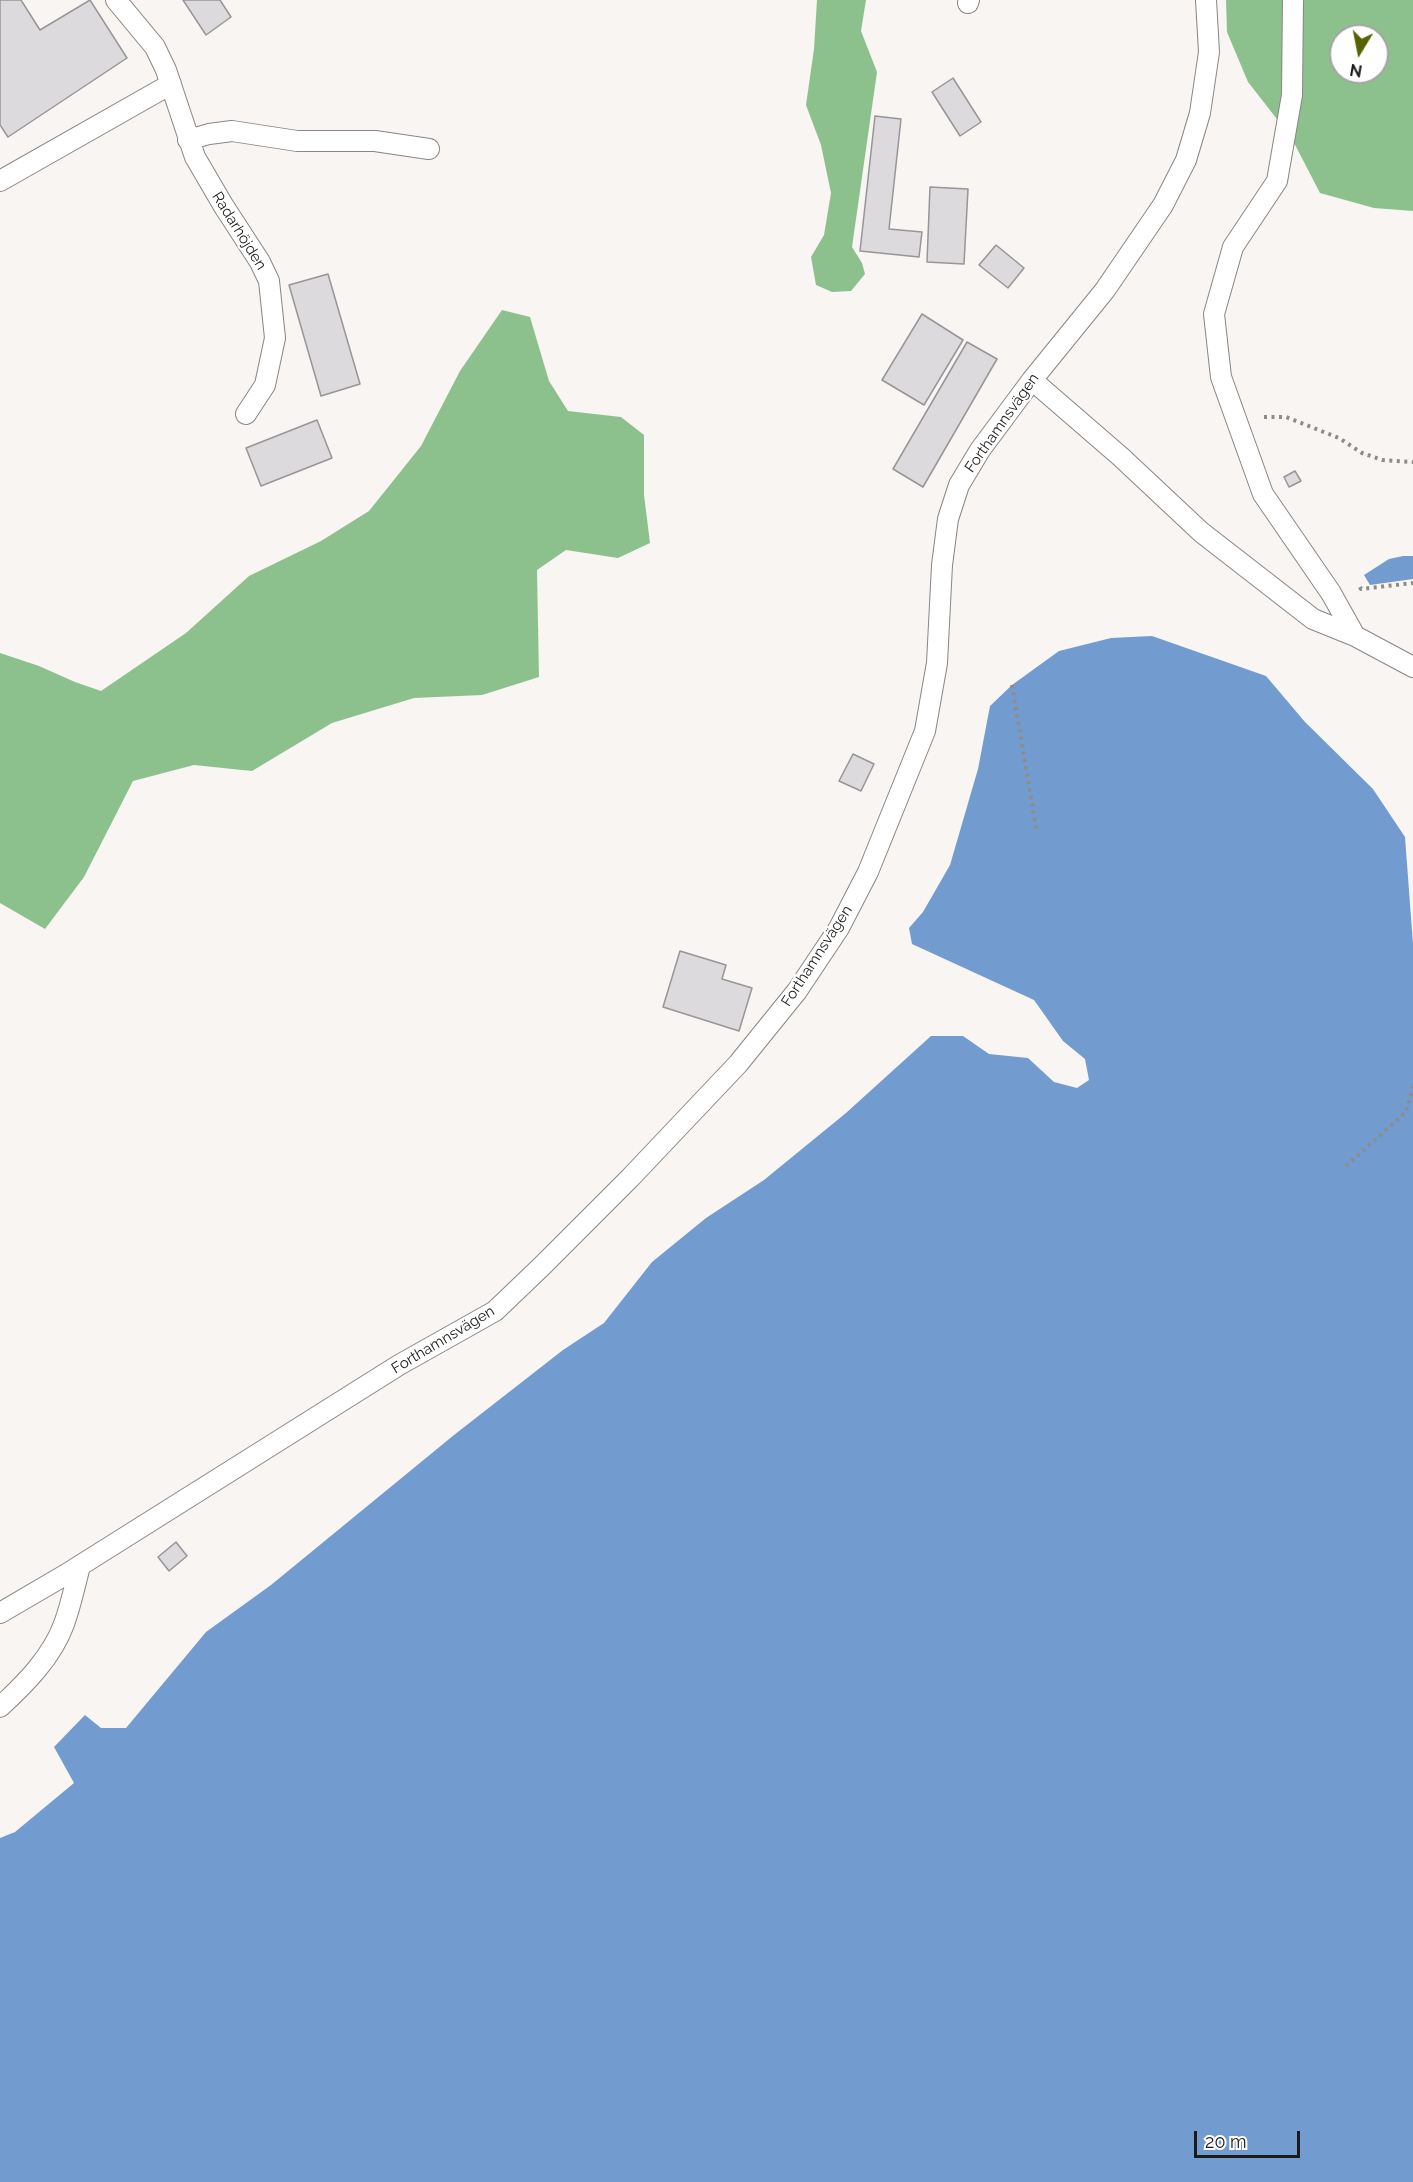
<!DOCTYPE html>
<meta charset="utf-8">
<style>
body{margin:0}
#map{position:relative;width:1413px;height:2182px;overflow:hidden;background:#f8f5f2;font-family:Raleway,sans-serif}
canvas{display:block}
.north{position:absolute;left:1329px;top:24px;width:60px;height:60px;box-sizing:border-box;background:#fff;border:2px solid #a4a4a3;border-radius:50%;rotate:190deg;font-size:16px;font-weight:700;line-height:24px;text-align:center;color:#1c1b1a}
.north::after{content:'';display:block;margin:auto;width:21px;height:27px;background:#576203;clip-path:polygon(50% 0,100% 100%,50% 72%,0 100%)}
.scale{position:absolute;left:1194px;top:2131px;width:106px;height:27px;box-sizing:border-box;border:3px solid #1c1b1a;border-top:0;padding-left:8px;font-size:18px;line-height:21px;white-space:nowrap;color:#1c1b1a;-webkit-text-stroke:4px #fff;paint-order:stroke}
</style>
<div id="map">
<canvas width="1413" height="2182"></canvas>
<div class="north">N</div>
<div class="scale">20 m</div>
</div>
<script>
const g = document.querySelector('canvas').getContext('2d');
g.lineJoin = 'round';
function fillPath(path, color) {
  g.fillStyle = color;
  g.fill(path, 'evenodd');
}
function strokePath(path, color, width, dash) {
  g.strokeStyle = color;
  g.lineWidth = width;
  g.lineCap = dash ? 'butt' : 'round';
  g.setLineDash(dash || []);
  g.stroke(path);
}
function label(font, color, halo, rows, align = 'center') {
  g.font = font + ' Raleway,sans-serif';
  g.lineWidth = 4.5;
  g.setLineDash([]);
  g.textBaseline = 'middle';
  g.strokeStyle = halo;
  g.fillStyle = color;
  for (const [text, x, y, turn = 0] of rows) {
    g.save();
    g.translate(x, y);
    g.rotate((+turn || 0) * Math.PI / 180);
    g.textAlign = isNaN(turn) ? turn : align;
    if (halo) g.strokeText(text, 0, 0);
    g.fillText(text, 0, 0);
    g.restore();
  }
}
const forest = new Path2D(`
 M817,0H866L861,31L877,72L852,247L862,263L865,274L851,291L832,292L816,285L811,257L824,235L831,193L821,145L806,105L814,49Z
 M1226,0H1413V211L1374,208L1320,193L1291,137L1248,82L1227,32ZM1341,36H1377V72H1341Z
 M502,310L530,317L549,381L568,411L621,417L644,435V495L650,543L618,558L566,550L537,570L539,677L482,695L414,698L332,723L252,771L194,765L133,781L84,877L45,929L0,903V653L39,666L75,682L101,691L186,633L249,576L321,541L369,511L421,446L460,371Z`);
const water = new Path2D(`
 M1403,556H1413V579L1370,585L1364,575L1389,559Z
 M1152,636L1266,676L1305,722L1373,789L1405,837L1413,944V2182H0V1838L15,1832L74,1783L54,1747L85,1715L101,1728H126L206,1632L271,1585L454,1435L563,1350L604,1323L652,1262L706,1218L764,1180L846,1113L931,1036H963L989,1054L1028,1058L1054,1082L1077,1088L1089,1080L1085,1059L1063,1041L1034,1000L912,944L909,928L923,912L950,865L978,769L990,706L1012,685L1059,651L1111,638Z`);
const building = new Path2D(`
 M0,0H21L40,30L90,0L127,58L8,137L0,125Z
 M183,0H220L231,17L206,35Z
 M953,78L981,122L960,136L932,92Z
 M875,116L901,119L889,229L922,232L919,257L860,251Z
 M930,187L968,189L964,264L927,262Z
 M996,245L1024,268L1008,288L979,265Z
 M328,274L360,384L321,396L289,285Z
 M922,314L963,340L924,405L882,380Z
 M967,342L997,359L923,487L893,469Z
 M317,420L332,458L261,486L246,448Z
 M1295,471L1301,481L1289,487L1284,477Z
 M853,754L874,764L861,791L839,781Z
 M680,951L726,965L722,979L752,988L739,1031L663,1007Z
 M176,1542L187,1556L169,1571L158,1557Z`);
const path = new Path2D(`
 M1264,417H1286L1339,438L1362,453L1382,460L1413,462
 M1360,587L1361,589L1413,583
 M1012,685L1037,833
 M1346,1166L1406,1112L1413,1087`);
const lane = new Path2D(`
 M116,0L155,47L166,70L195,157L223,205L260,262L269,281L275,338L265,385L246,414
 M1293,0L1292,95L1277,181L1233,247L1214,314L1221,377L1263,494L1331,593L1355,636
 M968,3L969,0
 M188,140L209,134L232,131L297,141H375L429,149
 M0,181L171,84
 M1032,380L1121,457L1201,532L1313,619L1355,636L1413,667
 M0,1613L65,1575L399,1365L495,1311L542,1266L630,1178L738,1064L797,991L839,928L868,872L925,731L937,663L942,565L948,519L959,485L980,450L1032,380L1105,290L1163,205L1186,160L1200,113L1209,52L1206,0
 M0,1707C25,1684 52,1657 64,1624C71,1605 75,1585 80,1566`);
const streetNames = [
 ["Radarhöjden",239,231,58],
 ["Forthamnsvägen",1002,423,-55],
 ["Forthamnsvägen",817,956,-57],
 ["Forthamnsvägen",443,1340,-31]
];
fillPath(forest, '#8cc18e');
fillPath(water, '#729cd0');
fillPath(building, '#dcdadd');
strokePath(building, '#979598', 1.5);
strokePath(lane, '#898683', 22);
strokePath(path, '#8e8c8a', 4, [3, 4.5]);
strokePath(lane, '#fff', 20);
label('15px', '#1c1b1a', '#fff', streetNames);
</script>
